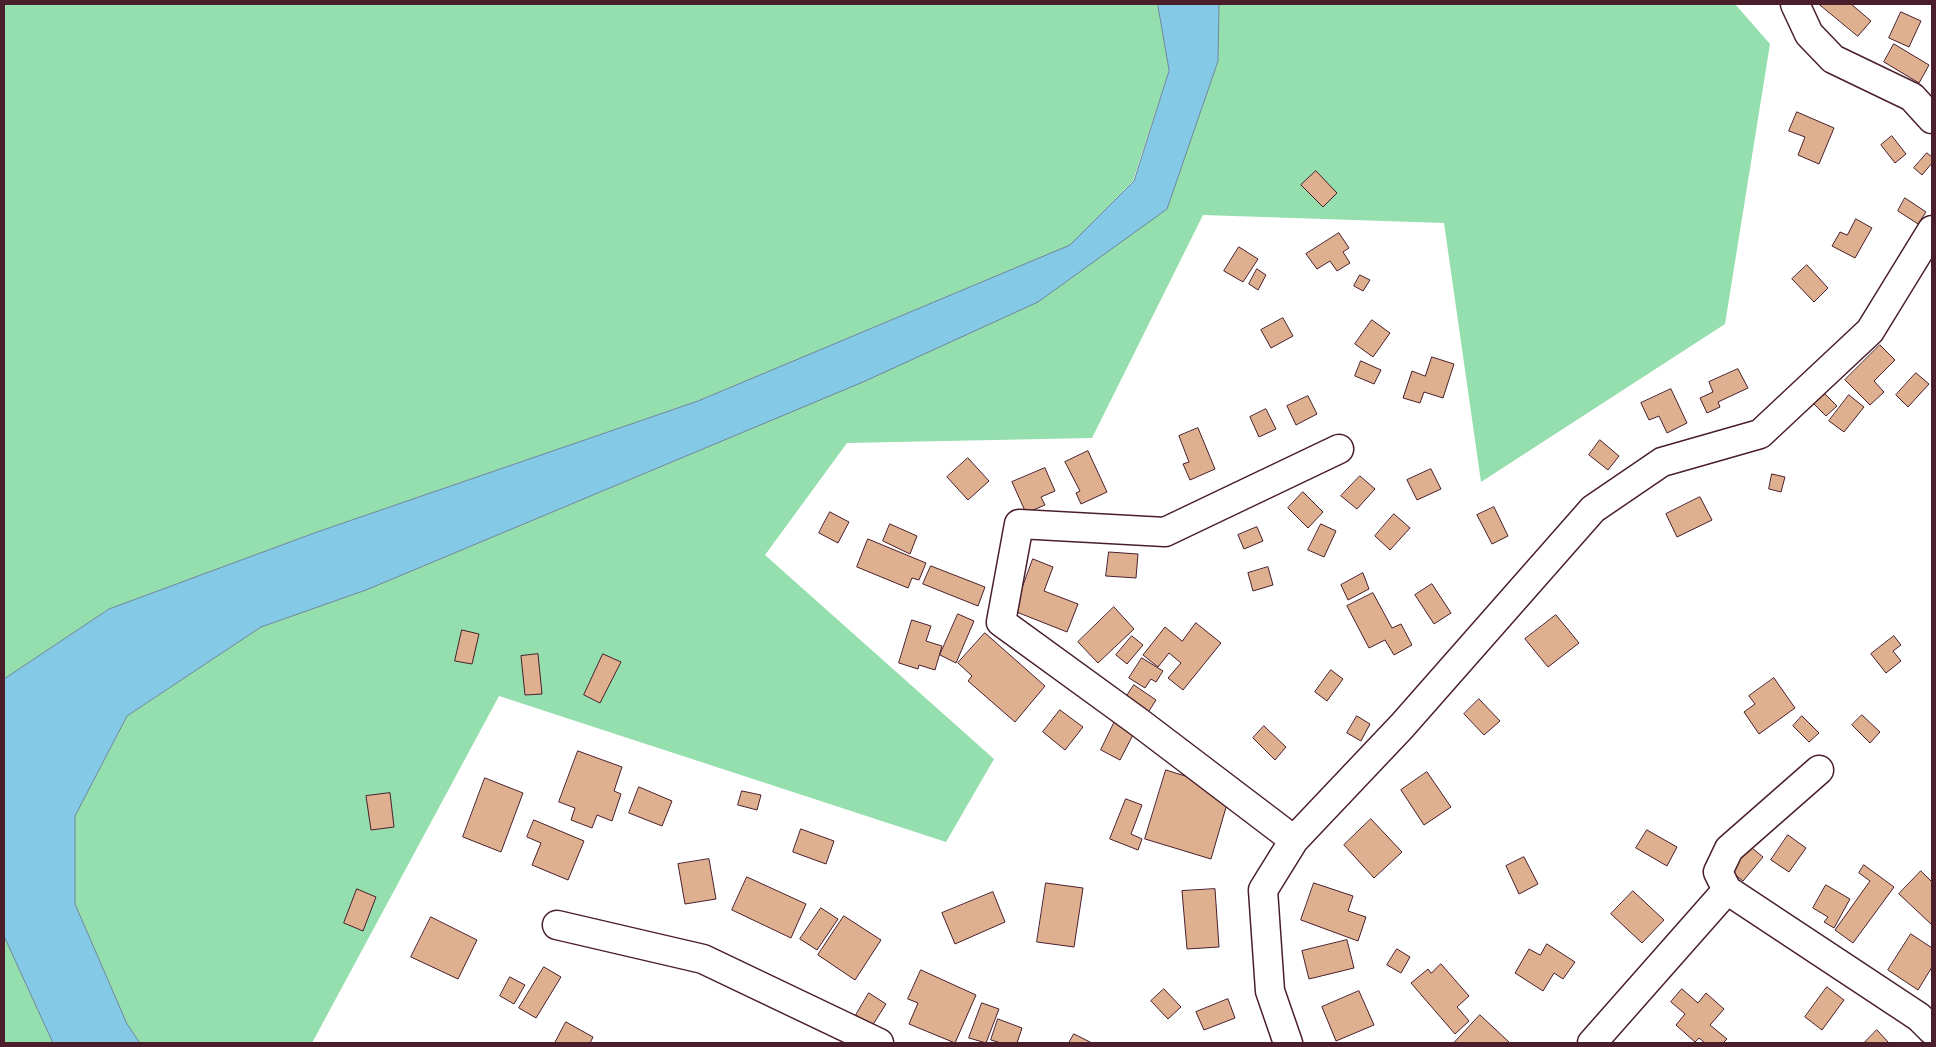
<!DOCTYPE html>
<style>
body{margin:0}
#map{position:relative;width:1936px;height:1047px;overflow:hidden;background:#fff;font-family:Mynerve,sans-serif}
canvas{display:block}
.frame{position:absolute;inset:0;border:5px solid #4a1f2b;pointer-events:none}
</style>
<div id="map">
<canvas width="1936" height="1047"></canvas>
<div class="frame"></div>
</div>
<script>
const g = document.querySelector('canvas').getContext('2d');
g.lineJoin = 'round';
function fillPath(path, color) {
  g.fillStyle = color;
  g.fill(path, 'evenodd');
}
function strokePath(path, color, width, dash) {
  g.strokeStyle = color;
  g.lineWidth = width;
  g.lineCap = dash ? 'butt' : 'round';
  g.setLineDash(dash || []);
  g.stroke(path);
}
const green = new Path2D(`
 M4,4H1158L1169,71L1133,181L1070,245L698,401L317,532L109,609L4,679Z
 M1219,4H1735L1770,44L1725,324L1481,482L1444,223L1203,215L1092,438L847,443L765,555L994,759L946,842L499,696L312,1043H140L127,1024L75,904V816L127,716L261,627L366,590L746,431L1167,209L1218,61Z
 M4,936L53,1043H4Z`);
const water = new Path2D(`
 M1158,4H1219L1218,61L1167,209L1038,302L863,382L366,590L261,627L127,716L75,816V904L127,1024L140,1043H53L4,936V679L109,609L317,532L698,401L1070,245L1134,181L1169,71Z`);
const building = new Path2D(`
 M1819,4H1851L1871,21L1858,36Z
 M1901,12L1921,21L1909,47L1889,38Z
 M1894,44L1929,65L1919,83L1884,62Z
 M1797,112L1834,128L1819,164L1798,155L1805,137L1789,131Z
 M1892,136L1906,154L1895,163L1881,145Z
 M1927,153L1932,157V163L1922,175L1914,168Z
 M1316,171L1337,193L1323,207L1301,185Z
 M1905,198L1926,212L1918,224L1898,211Z
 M1856,219L1872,228L1855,258L1832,246L1840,232L1847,235Z
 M1339,233L1349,248L1343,252L1350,263L1337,271L1330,261L1317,269L1306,254Z
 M1239,247L1258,259L1243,282L1224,271Z
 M1807,265L1828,288L1814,302L1792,279Z
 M1257,269L1266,275L1258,290L1249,284Z
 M1360,275L1370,280L1363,291L1354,286Z
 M1283,318L1293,336L1271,348L1261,330Z
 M1372,320L1390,333L1373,357L1355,344Z
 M1880,345L1895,360L1874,381L1884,392L1870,405L1845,380Z
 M1432,357L1454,364L1443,398L1424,392L1420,403L1403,398L1412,371L1425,376Z
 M1361,361L1381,370L1374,384L1355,376Z
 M1738,369L1748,388L1718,402L1720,407L1707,413L1700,398L1713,392L1709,382Z
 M1916,373L1929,384L1908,407L1896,395Z
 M1671,389L1687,423L1667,433L1659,416L1649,420L1641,403Z
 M1823,392L1837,406L1826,416L1813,403Z
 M1849,395L1864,407L1844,432L1829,421Z
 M1308,396L1317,414L1296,425L1287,406Z
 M1266,409L1276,429L1259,437L1250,417Z
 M1198,428L1215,469L1190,480L1183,464L1189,462L1179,436Z
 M1600,440L1619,456L1608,470L1589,455Z
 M1088,451L1107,492L1081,504L1076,493L1080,491L1065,462Z
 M968,458L989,481L968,500L947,477Z
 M1045,468L1055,491L1041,497L1045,505L1026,513L1012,482Z
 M1431,469L1441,489L1417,500L1407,480Z
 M1772,474L1785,477L1781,492L1769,489Z
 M1360,476L1375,489L1357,509L1341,496Z
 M1303,492L1323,512L1308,528L1288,508Z
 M1700,497L1712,520L1677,537L1666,514Z
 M1494,507L1508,536L1492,544L1477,515Z
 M830,512L849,522L838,543L819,533Z
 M1394,514L1410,528L1390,550L1375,536Z
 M890,524L917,536L910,554L883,541Z
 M1321,524L1336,531L1324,557L1308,550Z
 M1257,527L1263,541L1244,549L1238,535Z
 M868,539L926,563L919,580L912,578L908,588L857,567Z
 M1109,552L1138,554L1136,578L1106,576Z
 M1033,559L1053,567L1044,591L1078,604L1067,632L1014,611Z
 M931,566L985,587L978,606L923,584Z
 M1268,567L1273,585L1253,591L1248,573Z
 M1363,573L1369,589L1348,600L1341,585Z
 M1432,584L1451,613L1434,624L1415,595Z
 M1373,593L1392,628L1401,624L1412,645L1394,655L1385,640L1369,648L1347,606Z
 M1114,607L1134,629L1098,663L1078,642Z
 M958,614L974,621L956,663L940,655Z
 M1556,615L1579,643L1548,667L1525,639Z
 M912,620L931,626L926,641L942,646L935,670L919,665L918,669L899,663Z
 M1196,623L1221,643L1183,690L1168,678L1181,663L1169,653L1158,667L1143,655L1165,627L1182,641Z
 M462,630L479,634L472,664L455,661Z
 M985,633L1045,686L1015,722L968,681L972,676L958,663Z
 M1132,636L1143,645L1127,664L1116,655Z
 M1894,636L1901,645L1893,651L1901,661L1886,673L1871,654Z
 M538,654L542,694L525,695L521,656Z
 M603,654L621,662L600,703L584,695Z
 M1142,658L1163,671L1156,682L1151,679L1145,688L1129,678Z
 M1331,670L1343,679L1327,701L1315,692Z
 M1774,678L1795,708L1759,734L1744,712L1755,704L1749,696Z
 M1134,685L1156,700L1147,714L1125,699Z
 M1479,699L1500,721L1484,735L1464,714Z
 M1060,710L1083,727L1065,750L1043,732Z
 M1862,715L1880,732L1870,743L1852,725Z
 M1357,716L1370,724L1361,741L1347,733Z
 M1802,716L1819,733L1809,742L1793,726Z
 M1115,721L1135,731L1120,760L1101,750Z
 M1264,726L1286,747L1275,760L1253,738Z
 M578,751L622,767L614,791L621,794L612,821L597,815L592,828L571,820L575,808L559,802Z
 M1166,770L1214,785L1229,797L1211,859L1145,839Z
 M1427,772L1451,807L1424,825L1401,790Z
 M485,778L523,793L501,852L463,837Z
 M639,787L672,801L662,826L629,813Z
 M742,791L761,795L757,810L738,805Z
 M390,793L394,827L371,830L366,796Z
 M1126,799L1142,805L1131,834L1142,839L1138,850L1110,839Z
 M1371,819L1402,852L1374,878L1344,845Z
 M534,820L584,841L568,880L532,865L541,843L527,837Z
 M801,829L834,841L826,864L793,852Z
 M1647,830L1677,847L1667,866L1636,848Z
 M1788,835L1806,848L1789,872L1771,860Z
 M1746,843L1763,857L1743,881L1726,868Z
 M1524,857L1538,884L1519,894L1506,866Z
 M709,859L716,899L685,904L678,864Z
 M1864,865L1894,887L1853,943L1835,930L1870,881L1859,873Z
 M1921,871L1932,882V925L1899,894Z
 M747,877L806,904L791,938L732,910Z
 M1046,883L1083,888L1074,947L1037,942Z
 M1314,883L1353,896L1348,911L1366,917L1358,941L1301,920Z
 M1826,885L1850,899L1834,928L1824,922L1828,917L1813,908Z
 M357,889L376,897L363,931L344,923Z
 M1215,889L1219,947L1187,949L1182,891Z
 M1633,891L1664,920L1642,943L1611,914Z
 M993,892L1005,922L955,944L942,913Z
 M821,908L838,919L817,950L800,939Z
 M844,916L881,940L855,980L818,955Z
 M431,917L477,940L458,979L411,957Z
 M1911,934L1932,948V967L1918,990L1888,970Z
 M1347,940L1354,968L1309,979L1302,951Z
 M1547,944L1575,962L1563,979L1554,973L1543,991L1515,973L1529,949L1540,955Z
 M1397,949L1410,957L1401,973L1387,965Z
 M1441,964L1469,996L1457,1007L1469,1021L1455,1034L1411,983L1428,969L1431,973Z
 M544,967L561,977L536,1018L519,1008Z
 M921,970L976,995L955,1043L909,1024L918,1003L908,999Z
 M510,977L525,985L514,1004L500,996Z
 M1827,987L1844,1000L1822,1030L1805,1017Z
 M1164,989L1181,1007L1168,1019L1151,1001Z
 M1682,989L1698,1003L1706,993L1724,1009L1710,1025L1727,1039L1723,1043H1705L1699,1038L1695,1042L1676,1025L1685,1014L1671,1002Z
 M1359,991L1374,1025L1336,1041L1322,1007Z
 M869,993L886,1004L872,1026L856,1015Z
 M1228,999L1235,1018L1204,1030L1196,1012Z
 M982,1003L999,1009L986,1043L969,1038Z
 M1480,1015L1510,1043H1454Z
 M998,1019L1022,1028L1017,1043H1001L991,1040Z
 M566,1022L593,1037L590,1043H555Z
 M1877,1030L1889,1043H1864Z
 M1074,1034L1092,1043H1069Z`);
const minor = new Path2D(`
 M1795,4L1809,34L1833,59L1912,97L1932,119
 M1294,840L1140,723L1001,622L1019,524L1165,532L1339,449
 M1727,890L1718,872L1729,849L1819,770
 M557,925L703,959L879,1043
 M1288,1043L1270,991L1263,890L1294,840L1402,726L1593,509L1662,462L1760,434L1870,331L1932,230
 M1592,1043L1727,890L1919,1017L1932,1030`);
fillPath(green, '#95dead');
fillPath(water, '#84c9e5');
strokePath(water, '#6d859b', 1);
fillPath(building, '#deb08f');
strokePath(building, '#4a1f2b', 1);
strokePath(minor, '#4a1f2b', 31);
strokePath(minor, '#fff', 28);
</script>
